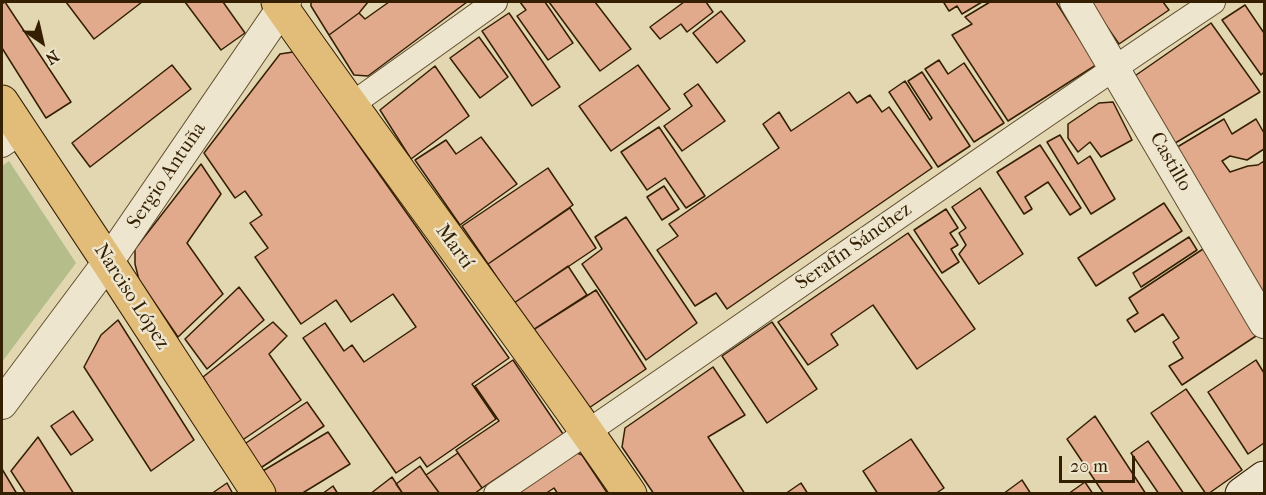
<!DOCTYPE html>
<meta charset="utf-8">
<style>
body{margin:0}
#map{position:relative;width:1266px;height:495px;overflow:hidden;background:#e3d7b2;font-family:"IM FELL French Canon",serif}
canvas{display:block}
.frame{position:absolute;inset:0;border:3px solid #341f02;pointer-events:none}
.north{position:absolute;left:12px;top:12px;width:60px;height:60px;-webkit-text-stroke:4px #ede5cd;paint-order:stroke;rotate:146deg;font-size:16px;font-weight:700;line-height:24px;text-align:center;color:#341f02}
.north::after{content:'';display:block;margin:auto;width:21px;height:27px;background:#341f02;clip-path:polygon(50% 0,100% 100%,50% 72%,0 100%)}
.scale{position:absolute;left:1059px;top:456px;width:76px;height:27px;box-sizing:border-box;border:3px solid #341f02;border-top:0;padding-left:8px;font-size:18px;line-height:21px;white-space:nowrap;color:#341f02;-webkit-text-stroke:4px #ede5cd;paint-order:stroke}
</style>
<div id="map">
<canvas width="1266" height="495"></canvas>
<div class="frame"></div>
<div class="north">N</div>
<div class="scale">20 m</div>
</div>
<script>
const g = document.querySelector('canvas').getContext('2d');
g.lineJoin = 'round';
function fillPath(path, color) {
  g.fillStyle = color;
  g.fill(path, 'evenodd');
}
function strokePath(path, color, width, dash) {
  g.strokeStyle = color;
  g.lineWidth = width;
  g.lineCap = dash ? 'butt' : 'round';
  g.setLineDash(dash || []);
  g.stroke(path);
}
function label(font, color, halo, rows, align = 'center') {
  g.font = font + ' "IM FELL French Canon",serif';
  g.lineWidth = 5;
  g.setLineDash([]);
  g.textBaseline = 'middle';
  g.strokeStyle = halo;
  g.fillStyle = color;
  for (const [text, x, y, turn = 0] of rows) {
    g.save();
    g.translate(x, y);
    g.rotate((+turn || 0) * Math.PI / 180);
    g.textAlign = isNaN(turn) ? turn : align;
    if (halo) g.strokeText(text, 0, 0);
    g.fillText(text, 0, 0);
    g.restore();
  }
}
const green = new Path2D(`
 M9,161L76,263L2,362V166Z`);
const building = new Path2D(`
 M5,2L71,102L46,118L2,48V4Z
 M66,2H142L94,39Z
 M185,2H223L245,33L221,50Z
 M311,2H368L359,13L329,35L311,6Z
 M389,2H467L368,76L354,75L329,35L359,13L365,19Z
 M520,2H545L573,43L548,60L517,16L526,10Z
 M549,2H595L631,49L600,71Z
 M684,2H706L713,12L687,32L681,24L660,39L650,27Z
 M946,2H982L962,14L957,6L949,11L944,3Z
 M990,2H1056L1096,65L1008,121L952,35L972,24L965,17Z
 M1090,2H1163L1169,10L1119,44Z
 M1245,5L1264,33V72L1261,75L1222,20Z
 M721,11L745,41L717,63L693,33Z
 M509,13L560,87L532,106L482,31Z
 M1211,23L1260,92L1172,145L1129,80Z
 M479,37L508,77L480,98L450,58Z
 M293,52L509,358L472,384L496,419L427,467L420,457L396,473L303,338L325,323L344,351L352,345L364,362L416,327L393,294L351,322L336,300L301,324L255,257L268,248L250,223L262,215L245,191L235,198L204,153L280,54Z
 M939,60L948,74L964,63L1004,123L974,142L925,69Z
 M172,65L191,89L90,167L72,143Z
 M638,65L670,109L611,151L579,106Z
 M435,66L469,116L411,159L380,110Z
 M922,72L970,146L938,167L889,92L905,81L930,120L932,118L908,81Z
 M698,84L725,121L682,151L664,126L692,106L684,94Z
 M849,92L857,103L870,95L882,112L889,107L932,168L727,309L716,293L695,306L657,250L678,236L669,224L779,148L763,124L779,112L791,131Z
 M1113,102L1132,140L1101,157L1090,142L1078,152L1068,138V124L1099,103Z
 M1224,119L1232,134L1256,119L1264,133V149L1247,160L1230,156L1222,161L1230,172L1248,166L1258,165L1264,161V296L1174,149Z
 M659,127L705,196L686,208L665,178L647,190L621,152Z
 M1060,135L1078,164L1090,156L1115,199L1091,214L1047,142Z
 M481,137L517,184L460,225L415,160L446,140L456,154Z
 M1040,145L1081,208L1070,215L1048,182L1025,197L1032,209L1024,214L997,172Z
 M201,164L221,194L187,243L223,294L178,337L139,280L135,264V249Z
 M548,168L573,205L488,264L462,226Z
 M664,186L679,209L662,220L647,197Z
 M980,188L1023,254L979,284L959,254L966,245L959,233L966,228L952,207Z
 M1164,203L1182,231L1096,286L1078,258Z
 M570,208L596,248L514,303L488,264Z
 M946,209L958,228L950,233L958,245L951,249L959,262L942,273L914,230Z
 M626,217L697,323L646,360L582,264L602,249L595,237Z
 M908,233L975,329L917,369L873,305L831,334L838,345L808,365L778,322Z
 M1189,237L1197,250L1141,287L1133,273Z
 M1203,249L1259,334L1182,385L1169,366L1183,358L1173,342L1179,338L1163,314L1135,332L1127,320L1138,313L1129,298Z
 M568,266L587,295L533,330L514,303Z
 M239,287L264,320L207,369L185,339Z
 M596,290L646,369L589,408L533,330Z
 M118,320L194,440L151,471L84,367L101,335Z
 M273,322L287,336L269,354L301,400L241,441L203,377Z
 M772,322L817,389L767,423L722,356Z
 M513,360L563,434L482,488L456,450L499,421L475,386Z
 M1256,360L1264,373V443L1248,454L1208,392Z
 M713,367L745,415L708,437L745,494H654L622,447L625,428Z
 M1186,389L1242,470L1208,494H1206L1151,413Z
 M307,402L324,426L259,469L243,445Z
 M73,411L93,440L71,455L51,426Z
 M1095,416L1146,494H1104L1067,439Z
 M328,432L350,464L301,494H275L261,472Z
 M38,437L74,494H26L11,471Z
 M911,439L944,488L935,494H878L863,471Z
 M1148,441L1184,494H1159L1131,453Z
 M575,452L582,455L608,494H558L554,488L545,494H514Z
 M458,453L482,488L474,494H440L426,475Z
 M420,466L426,475L440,494H403L396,484Z
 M2,469L17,494H2Z
 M392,477L403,494H370Z
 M1022,480L1031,494H1003Z
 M1085,482L1093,494H1068Z
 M227,483L233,494H211Z
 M801,483L808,494H785Z
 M333,486L338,494H322Z`);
const minor = new Path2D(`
 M351,105L495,2
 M2,145L21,132
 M496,494C737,332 972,162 1213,2`);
const tertiary = new Path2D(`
 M1075,2L1264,323
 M2,404L108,262L286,2`);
const secondary = new Path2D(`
 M1242,494L1264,478`);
const primary = new Path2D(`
 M278,2C393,167 516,327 630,494
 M2,102L108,262L259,494`);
const streetNames = [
 ["Castillo",1170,162,60],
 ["Sergio Antuña",167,176,-56],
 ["Martí",454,247,54],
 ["Serafín Sánchez",854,247,-35],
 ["Narciso López",131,297,57]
];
fillPath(green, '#b5be8b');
fillPath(building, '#e1aa8d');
strokePath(building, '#341f02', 1.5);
strokePath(minor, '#604d2e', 26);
strokePath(tertiary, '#604d2e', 32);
strokePath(secondary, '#341f02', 35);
strokePath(primary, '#341f02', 35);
strokePath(minor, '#ede5cd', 24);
strokePath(tertiary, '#ede5cd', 30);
strokePath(secondary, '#ede5cd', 33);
strokePath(primary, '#e2bc79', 33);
label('20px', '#341f02', '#ede5cd', streetNames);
</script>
